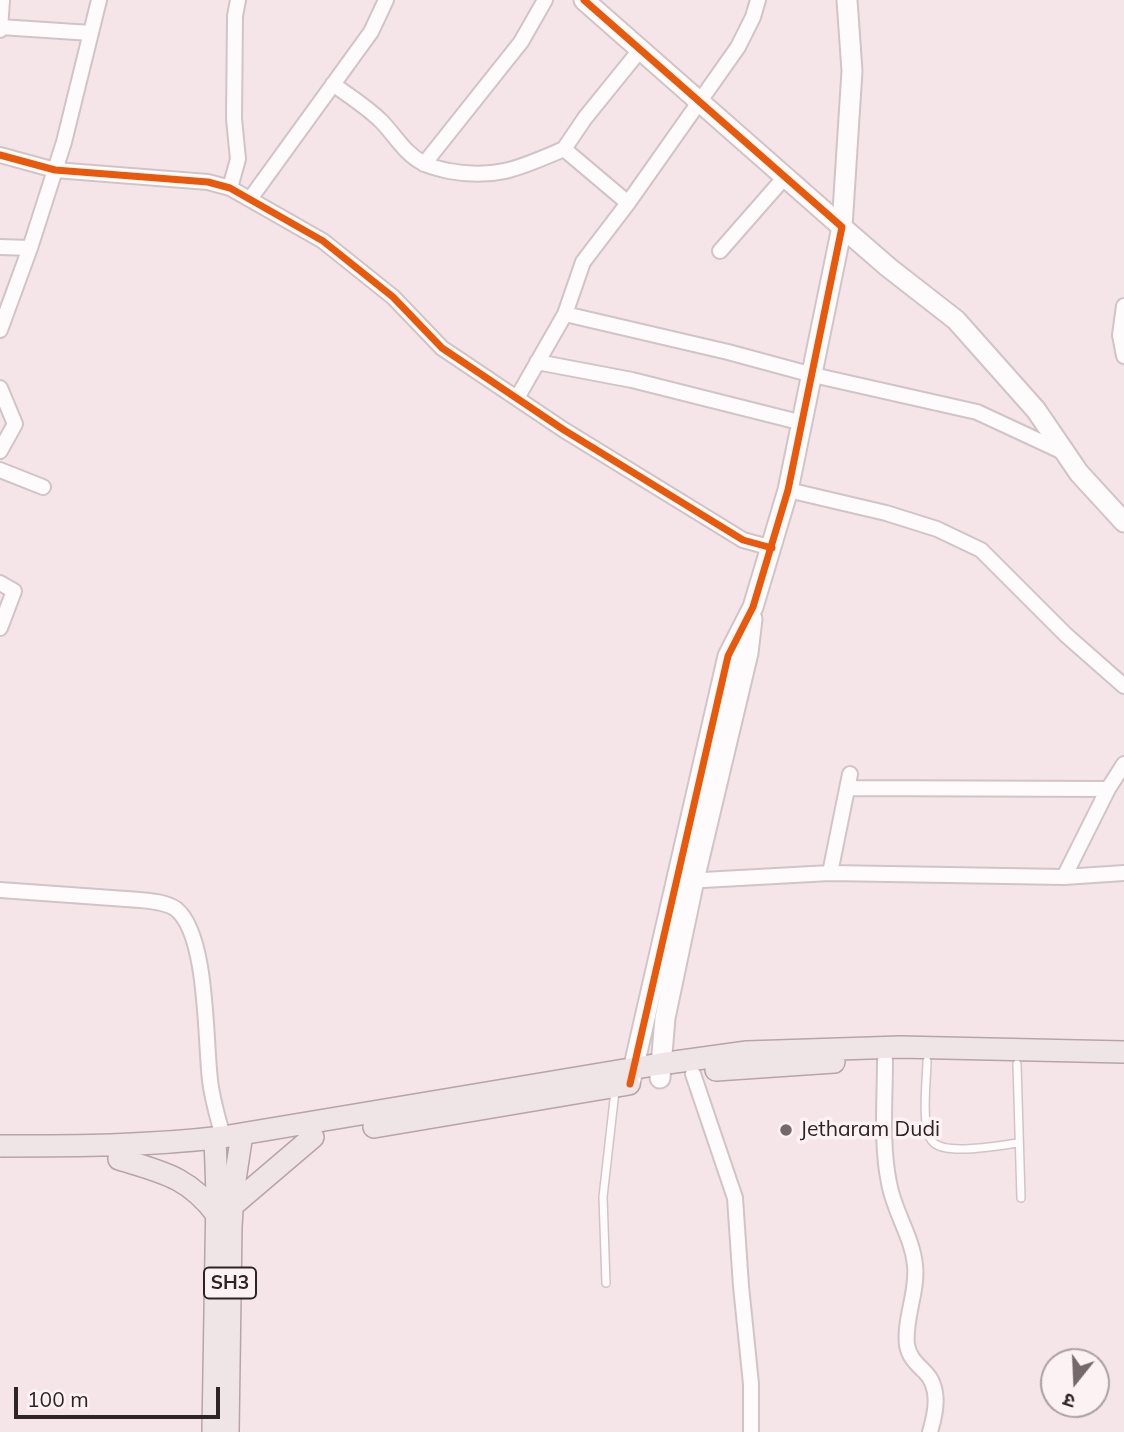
<!DOCTYPE html>
<meta charset="utf-8">
<style>
body{margin:0}
#map{position:relative;width:1124px;height:1432px;overflow:hidden;background:#f6e5e8;font-family:Mulish,"Noto Sans Devanagari",sans-serif}
canvas{display:block}
.north{position:absolute;left:1040px;top:1348px;width:70px;height:70px;box-sizing:border-box;background:#fdf2f3;border:2px solid #aaa0a1;border-radius:50%;rotate:198deg;font-size:19px;font-weight:700;line-height:28px;text-align:center;color:#2e2425}
.north::after{content:'';display:block;margin:auto;width:24px;height:32px;background:#746869;clip-path:polygon(50% 0,100% 100%,50% 72%,0 100%)}
.scale{position:absolute;left:14px;top:1387px;width:206px;height:32px;box-sizing:border-box;border:4px solid #2e2425;border-top:0;padding-left:9px;font-size:21px;line-height:24px;white-space:nowrap;color:#2e2425;-webkit-text-stroke:5px #fdf2f3;paint-order:stroke}
</style>
<div id="map">
<canvas width="1124" height="1432"></canvas>
<div class="north">उ</div>
<div class="scale">100 m</div>
</div>
<script>
const g = document.querySelector('canvas').getContext('2d');
g.lineJoin = 'round';
function strokePath(path, color, width, dash) {
  g.strokeStyle = color;
  g.lineWidth = width;
  g.lineCap = dash ? 'butt' : 'round';
  g.setLineDash(dash || []);
  g.stroke(path);
}
function label(font, color, halo, rows, align = 'center') {
  g.font = font + ' Mulish,sans-serif';
  g.lineWidth = 7;
  g.setLineDash([]);
  g.textBaseline = 'middle';
  g.strokeStyle = halo;
  g.fillStyle = color;
  for (const [text, x, y, turn = 0] of rows) {
    g.save();
    g.translate(x, y);
    g.rotate((+turn || 0) * Math.PI / 180);
    g.textAlign = isNaN(turn) ? turn : align;
    if (halo) g.strokeText(text, 0, 0);
    g.fillText(text, 0, 0);
    g.restore();
  }
}
const lane = new Path2D(`
 M927,1061C927,1078 920,1130 933,1142C946,1156 1000,1145 1019,1143
 M1017,1064L1021,1198
 M606,1283L603,1197L615,1091`);
const street = new Path2D(`
 M0,27L91,33
 M0,30L2,0
 M333,84C349,96 367,107 381,121C395,135 404,153 423,163C430,167 440,169 449,171C496,180 522,167 564,149
 M0,155L55,170L208,182L230,188L323,241L393,297L442,348L564,430L743,540L772,548
 M424,164L521,42L545,0
 M230,188L238,159L234,119L235,16L238,0
 M250,199L371,32L386,0
 M628,203L738,47L753,17L758,0
 M0,247L30,248
 M720,251L784,178
 M1124,306L1120,335L1124,356
 M565,314L728,352L813,375L977,412L1063,452
 M0,330L30,248L64,142L99,0
 M537,362L632,380L803,423
 M0,388L15,424L0,451
 M517,398L565,314L583,262L628,203L564,149L585,118L640,50
 M0,470L43,487
 M788,490L886,513L937,529L981,550L1066,635L1124,686
 M0,583L14,591L0,628
 M848,788L1108,789
 M830,873L850,774
 M1064,877L1108,789L1124,764
 M685,881L830,873L1064,877L1124,873
 M0,890L140,900C151,901 166,902 176,909C208,935 205,1039 210,1080C212,1099 218,1118 223,1137
 M885,1060C885,1100 881,1144 889,1183C894,1212 912,1236 915,1265C918,1292 904,1318 907,1345C909,1357 916,1363 924,1371C941,1387 936,1412 930,1432
 M693,1074L735,1198L741,1286L751,1384V1432`);
const secondary = new Path2D(`
 M584,0L842,227L788,490L753,607L728,656L630,1083
 M847,0L852,71L842,227L888,267L956,320L1036,410L1079,473L1124,522
 M660,1078L665,1018L694,880L748,653L752,619`);
const primary = new Path2D(`
 M716,1070L834,1062
 M374,1127L629,1084
 M0,1146C75,1146 148,1146 223,1137L660,1064L747,1052L900,1047L1124,1052
 M119,1159C162,1172 189,1177 217,1215
 M232,1206L313,1137
 M213,1432L217,1194L215,1138
 M228,1432L231,1227L233,1193L242,1134`);
const cycleway = new Path2D(`
 M584,0L842,227L788,490L753,607L728,656L630,1084
 M0,155L55,170L208,182L230,188L323,241L393,297L442,348L564,430L743,540L772,548`);
const markers = [
 [786,1130,7,"#746869"]
];
const shields = [
 [230,1283,52]
];
const shieldNames = [
 ["SH3",230,1283]
];
const poiNames = [
 ["Jetharam Dudi",800,1130]
];
strokePath(lane, '#d1c4c6', 10);
strokePath(street, '#d1c4c6', 18);
strokePath(secondary, '#d1c4c6', 23);
strokePath(primary, '#b8a4a8', 24);
strokePath(lane, '#fefbfc', 7);
strokePath(street, '#fefbfc', 14);
strokePath(secondary, '#fefbfc', 19);
strokePath(primary, '#efe5e7', 21);
strokePath(cycleway, '#e8590c', 7);
for (const [x, y, r, color] of markers) {
  const dot = new Path2D();
  dot.arc(x, y, r, 0, 2 * Math.PI);
  g.fillStyle = color;
  g.fill(dot);
  strokePath(dot, '#fdf2f3', 2.5);
}
for (const [x, y, w] of shields) {
  const box = new Path2D();
  box.roundRect(x - w / 2, y - 15.5, w, 31, 5);
  g.fillStyle = '#fdf2f3';
  g.fill(box);
  strokePath(box, '#2e2425', 2);
}
label('bold 19px', '#2e2425', null, shieldNames);
label('21px', '#2e2425', '#fdf2f3', poiNames, 'left');
</script>
